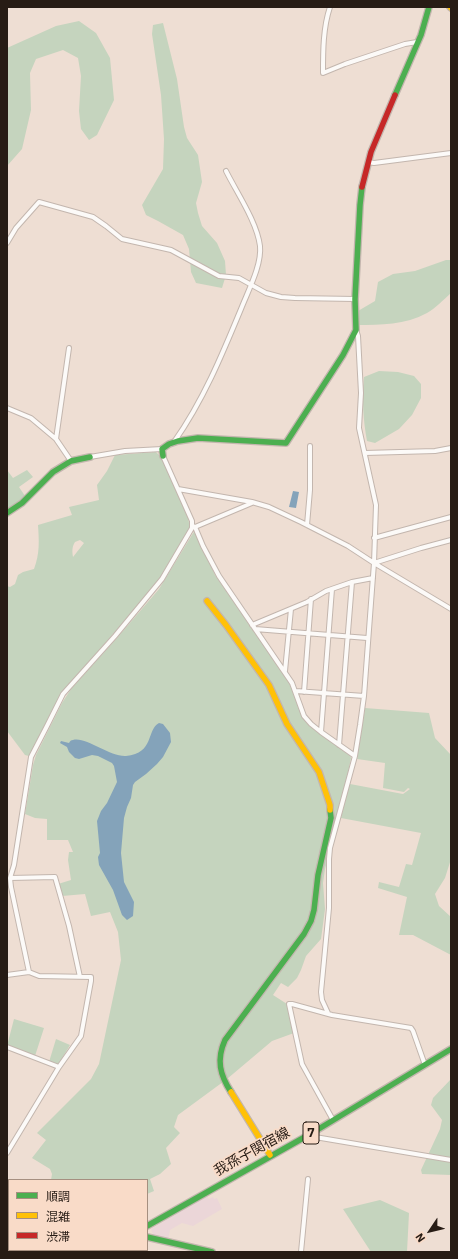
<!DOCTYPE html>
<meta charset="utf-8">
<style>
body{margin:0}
#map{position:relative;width:458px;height:1259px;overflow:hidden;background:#eeded3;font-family:"IBM Plex Sans","Noto Sans JP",sans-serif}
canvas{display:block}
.frame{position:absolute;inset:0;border:8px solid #271c15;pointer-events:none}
.legend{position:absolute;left:8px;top:1179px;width:140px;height:72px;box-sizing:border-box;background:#f9dbc8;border:1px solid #a58f80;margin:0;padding:5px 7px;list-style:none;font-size:12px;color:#271c15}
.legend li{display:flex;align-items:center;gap:8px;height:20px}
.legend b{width:20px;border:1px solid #a58f80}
.north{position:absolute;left:410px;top:1211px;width:40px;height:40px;-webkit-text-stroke:3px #f9dbc8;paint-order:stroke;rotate:235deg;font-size:11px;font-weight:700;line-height:16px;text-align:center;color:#271c15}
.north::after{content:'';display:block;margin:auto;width:14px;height:18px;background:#271c15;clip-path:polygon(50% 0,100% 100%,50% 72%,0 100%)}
</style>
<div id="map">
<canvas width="458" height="1259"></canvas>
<div class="frame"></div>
<ul class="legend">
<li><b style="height:5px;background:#4caf50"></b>順調</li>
<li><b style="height:5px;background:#ffc107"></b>混雑</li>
<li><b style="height:5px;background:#c62828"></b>渋滞</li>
</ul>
<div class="north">N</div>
</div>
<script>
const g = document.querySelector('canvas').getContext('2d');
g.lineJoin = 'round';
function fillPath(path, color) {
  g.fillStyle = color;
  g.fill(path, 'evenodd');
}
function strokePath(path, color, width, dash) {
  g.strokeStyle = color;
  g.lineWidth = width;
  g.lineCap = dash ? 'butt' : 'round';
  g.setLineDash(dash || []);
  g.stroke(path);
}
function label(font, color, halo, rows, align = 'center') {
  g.font = font + ' "IBM Plex Sans","Noto Sans JP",sans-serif';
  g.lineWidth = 3.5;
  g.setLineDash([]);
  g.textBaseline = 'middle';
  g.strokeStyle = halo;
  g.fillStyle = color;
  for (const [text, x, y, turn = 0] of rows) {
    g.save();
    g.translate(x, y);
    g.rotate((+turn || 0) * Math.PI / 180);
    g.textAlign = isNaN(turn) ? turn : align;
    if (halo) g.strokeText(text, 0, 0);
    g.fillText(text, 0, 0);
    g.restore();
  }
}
const commercial = new Path2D(`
 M207,1196L209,1199L213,1197L214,1199L217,1198L222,1209L193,1226L182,1223L170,1230L168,1239L153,1235L151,1229Z`);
const green = new Path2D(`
 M79,21L96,33L110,58L114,100L97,135L89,140L81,129L79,111L81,76L78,58L63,50L36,59L30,73L31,110L22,149L7,166V48L56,26Z
 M163,23L177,79L184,127L187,138L198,155L202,182L196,203L198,213L202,226L217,243L225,261L226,275L222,288L196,283L191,272L189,249L183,235L158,221L146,215L142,205L163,169L164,139L161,95L152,34L153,25Z
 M446,260H451V293C443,300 436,308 427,313C405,325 381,325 357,325L358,311L375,301L378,282L393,274L415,271Z
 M379,371L398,372L414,376L421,384V398L412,415L399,429L375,443L367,441C363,420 362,399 364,377Z
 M156,452L163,459L188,517L190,529L159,581L151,591L64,690L29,756L25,755L7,731V586L10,587L15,584L18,575L23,572L34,569C40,553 39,541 38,525L72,515L69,507L99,500L97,485L107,471L115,455ZM80,540L84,543L73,557C72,551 72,547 75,542Z
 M7,470L13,478L27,470L33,477L19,487L25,496L7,510Z
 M195,530H196L215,575L290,682L303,717L350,755L351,758L340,813L325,869L323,883L325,909L321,939L306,956L301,970L297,978L288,987L281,983L273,995L287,1004L294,1033L272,1041L227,1079L178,1115L174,1127L180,1133L166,1148L171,1164L160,1174L150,1179L154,1191L147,1194V1180H51L52,1174L50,1169L32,1158L46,1140L37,1133L91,1079L99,1064L121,960L118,932L110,912L91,916L85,894L62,896L58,884L71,880L68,860L69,852H73L68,840H47V819L35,818L25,814L33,765L36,755L62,703L71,689L117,638L159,589Z
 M365,708L429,713L435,738L451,755V859L445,878L435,894L439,906L451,917V955L413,935H399L407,897L378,888L379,882L399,887L406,864L412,865L421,833L341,818L348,785L350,784L403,794L410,789L408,788L404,792L383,788L385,763L357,759Z
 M14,1019L44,1028L35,1056L7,1046Z
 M56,1039L70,1045L58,1065L49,1062Z
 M451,1079V1175L422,1174L421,1170L440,1129L442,1120L431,1105L433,1098Z
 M380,1200L409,1213L407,1252H371L343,1209Z`);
const water = new Path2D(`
 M293,491L299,492L296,508L289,507Z
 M159,723L163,724L170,733L171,742L163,757L157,764L146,774L135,782L133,785L131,798L127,807L124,818L121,853L124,882L134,902L133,916L127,920L122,915L113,890L99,865L98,857L100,853L97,821L101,811L107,803L117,782L114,766L112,763L98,756L92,755L79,759L75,758L69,752L67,747L60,743L61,741L69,743C70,741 71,740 73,740C85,736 110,757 126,756C155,753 146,730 159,723Z`);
const street = new Path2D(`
 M330,7C323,28 323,51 323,73L345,64L405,44L417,42
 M368,162L374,163L451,153
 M7,243L16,228L39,202L93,217L106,226L122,239L171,250L219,276L239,278L266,293L281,297L295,298L355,299
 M7,408L31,418L56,439L71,461
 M56,439L69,348
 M174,442C203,401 222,355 241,309C248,291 262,265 260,246C257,222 237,193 226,171
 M365,453L435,451L451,448
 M90,457L125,451L162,449
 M178,489L252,502L269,507L301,522L348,546L374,563L451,609
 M307,525L310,490V446
 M193,526L195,527L252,503
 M195,527L203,546L219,576L292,683L304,716L311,724L321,732L355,756
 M374,538L451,517
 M374,563L421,548L451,540
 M252,625L307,602L326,591L352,582L373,578
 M255,629L367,638
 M285,671L291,609
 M296,691L364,696
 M304,692L311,599
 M321,732L332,589
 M339,745L352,582
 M10,878L55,877L69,926L80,977
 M7,975L29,972L11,887L10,878L14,865L31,757L47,726L63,694L115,636L162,579L192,528V521L163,456
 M328,1013L322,1000L321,992L329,908V859L330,848L355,756L360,725L364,696L374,563L376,505L359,428L361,393L358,336L356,330
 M7,1047L59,1067
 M333,1120L302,1064L289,1004H292L332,1015L411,1028L413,1031L425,1065
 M312,1133L315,1137L451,1160
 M7,1153L59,1067L81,1036L91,981V977L39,976L29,972
 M301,1252L308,1179`);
const fast = new Path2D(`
 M395,95L421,35L429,7
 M163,456L162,449L169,444L178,441L198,438L286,443L343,355L356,330L355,299L360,205L362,187
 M7,513L22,503L53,472L71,461L90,457
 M231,1092C220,1075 216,1060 225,1040L304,934L311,921L314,910L318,875L331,818L330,810
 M147,1226L312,1133L451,1049
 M147,1237L212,1252
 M110,1252L113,1250`);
const slow = new Path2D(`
 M450,7L451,8
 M207,601L226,625L269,685L287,724L319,772L330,805V810
 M231,1092L270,1155`);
const jam = new Path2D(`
 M362,187L371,152L395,95
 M7,1194L9,1195`);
const shields = [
 [311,1133,16]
];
const shieldNames = [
 ["7",311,1133]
];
const streetNames = [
 ["我孫子関宿線",252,1152,-29]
];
fillPath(commercial, '#ebd6d8');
fillPath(green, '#c5d4be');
fillPath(water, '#84a3ba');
strokePath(street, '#c3b6ae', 6);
strokePath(fast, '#c3b6ae', 8);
strokePath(slow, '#c3b6ae', 8);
strokePath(jam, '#c3b6ae', 8);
strokePath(street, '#fcfaf8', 4);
strokePath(fast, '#4caf50', 5.5);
strokePath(slow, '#ffc107', 5.5);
strokePath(jam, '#c62828', 5.5);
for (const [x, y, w] of shields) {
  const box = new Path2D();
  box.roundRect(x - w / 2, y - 11, w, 22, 3);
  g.fillStyle = '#f9dbc8';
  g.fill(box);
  strokePath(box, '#271c15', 1);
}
label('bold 13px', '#271c15', null, shieldNames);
label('14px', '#271c15', '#f9dbc8', streetNames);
</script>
